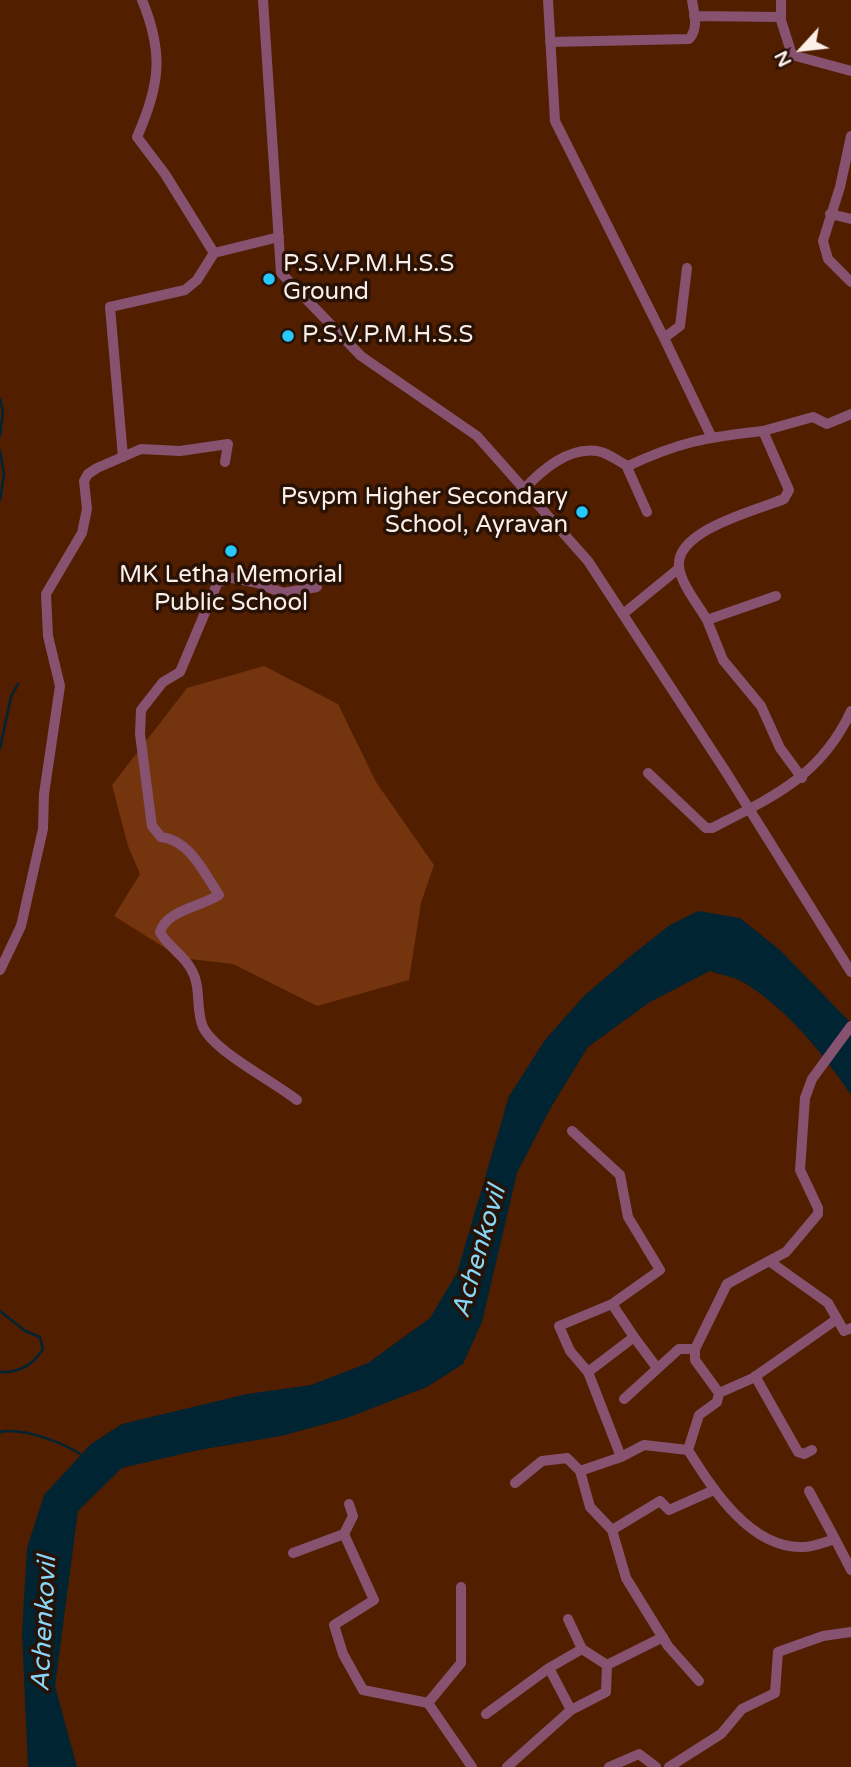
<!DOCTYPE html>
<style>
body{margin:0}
#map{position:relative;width:851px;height:1767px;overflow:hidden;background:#521e00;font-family:"Varela Round",sans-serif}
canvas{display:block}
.north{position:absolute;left:767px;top:14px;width:70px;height:70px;-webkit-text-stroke:5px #281105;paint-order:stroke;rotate:243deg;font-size:19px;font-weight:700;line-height:28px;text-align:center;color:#fceee8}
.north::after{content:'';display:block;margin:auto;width:24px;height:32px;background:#fceee8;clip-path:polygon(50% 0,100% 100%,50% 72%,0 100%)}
</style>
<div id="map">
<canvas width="851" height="1767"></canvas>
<div class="north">N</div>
</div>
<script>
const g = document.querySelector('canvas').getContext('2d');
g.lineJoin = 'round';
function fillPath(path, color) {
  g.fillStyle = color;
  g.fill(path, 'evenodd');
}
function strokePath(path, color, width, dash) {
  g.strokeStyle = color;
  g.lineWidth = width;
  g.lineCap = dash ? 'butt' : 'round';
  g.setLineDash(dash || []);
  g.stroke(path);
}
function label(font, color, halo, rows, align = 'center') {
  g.font = font + ' "Varela Round",sans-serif';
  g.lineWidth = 7;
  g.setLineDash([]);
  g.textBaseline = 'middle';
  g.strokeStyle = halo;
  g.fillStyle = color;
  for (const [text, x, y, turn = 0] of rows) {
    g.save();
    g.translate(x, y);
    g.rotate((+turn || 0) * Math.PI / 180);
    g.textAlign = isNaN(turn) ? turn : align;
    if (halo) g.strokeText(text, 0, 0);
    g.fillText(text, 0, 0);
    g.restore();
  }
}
const green = new Path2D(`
 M264,666L338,704L376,782L434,865L421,903L409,980L317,1006L233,964L181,958L114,916L140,874L128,846L112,785L187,688Z`);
const water = new Path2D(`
 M698,911L740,918L780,950L851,1023V1095C825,1056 787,1009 746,984C736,977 721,975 710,971L650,1002L588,1047L550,1109L517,1173L482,1322L463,1364L427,1387L347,1418L281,1436L199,1450L122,1468L78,1511L55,1686L77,1767H28L22,1633L27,1548L44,1495L91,1444L122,1424L247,1394L311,1385L368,1363L430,1318L457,1273L509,1096L545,1040L584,996L633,954L670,925Z`);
const stream = new Path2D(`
 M0,399L3,412L0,436
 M0,451L4,474L0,500
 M0,748L11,697L18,684
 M0,1311L25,1331L40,1337L43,1349C33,1365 18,1373 0,1372
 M0,1432C22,1427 66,1443 84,1457`);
const street = new Path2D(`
 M142,0C164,53 160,85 137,137L165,174L214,253L279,237
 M263,0L281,273L361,356L477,436L588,561L726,772L851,972
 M548,0L555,121L664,338
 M694,16L781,17V0
 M780,17L792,55L851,71
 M550,42L689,39C699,29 694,13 692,0
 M851,136L840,187L823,241L828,259L851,282
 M830,214L851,219
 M687,268L680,326L664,338L711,436
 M123,457L110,307L185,290L197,280L214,253
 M626,465L647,512
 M524,489C542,470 568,447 597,451C607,452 619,462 628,466C679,442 707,437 763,431
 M776,596L707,620L723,660L761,706L780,748L802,778
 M623,614L678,569
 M707,620C699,606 680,583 679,566C676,530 757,510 784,499L789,490L763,431L813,417L827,424L851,414
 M648,773L706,828H712C773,797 821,776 851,711
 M0,970L21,926L43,829L44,794L60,686L48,636L46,594L82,533L87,509L84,481L88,474L97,468L141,449L180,451L228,444L225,462
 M851,1026L812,1079L805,1098L800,1170L818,1208V1214L786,1252L769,1261L828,1303L844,1331L851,1328
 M297,1100C273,1081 215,1052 203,1027C195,1008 202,987 191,969C183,954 167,946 160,932C167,910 200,907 219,895C204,873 190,840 161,837L152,826L140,734L141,710L163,682L180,672L217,584L227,577L258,583L283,593L317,587
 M572,1131L620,1175L628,1217L660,1270L612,1304
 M837,1319L753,1378L719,1393L717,1402L699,1415L688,1450C712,1488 750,1549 803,1547C814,1547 825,1542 835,1539L851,1570
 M657,1368L634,1337L588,1372L621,1457L644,1445L688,1450
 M588,1372L570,1351L559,1326L612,1304L634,1337
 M755,1376L798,1452L804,1454L812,1450
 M719,1393L695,1360V1349L727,1284L769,1261
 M624,1399L679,1349H695
 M580,1471L590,1507L612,1530L626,1578L668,1646L699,1681
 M515,1483L542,1461L567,1458L580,1471L621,1457
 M809,1491L835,1539
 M349,1504L353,1516L344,1534L374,1600L334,1625L343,1654L363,1690L428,1703
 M612,1530L660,1501L669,1510L714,1490
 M293,1553L344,1534
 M461,1587V1663L428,1703L472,1767
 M568,1619L582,1649
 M549,1668L582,1649L607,1665
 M486,1714L549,1668L571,1710
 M507,1767L571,1710L606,1692L607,1665L663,1637
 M609,1767L639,1754L656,1767
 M669,1767L721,1734L742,1709L775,1693L778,1652L823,1636L851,1632`);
const markers = [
 [269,279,7,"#25c9fe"],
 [288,336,7,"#25c9fe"],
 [582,512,7,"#25c9fe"],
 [231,551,7,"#25c9fe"]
];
const poiNames = [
 ["P.S.V.P.M.H.S.S",283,265],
 ["Ground",283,293],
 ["P.S.V.P.M.H.S.S",302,336],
 ["Psvpm Higher Secondary",568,498,"right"],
 ["School, Ayravan",568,526,"right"],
 ["MK Letha Memorial",231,576,"center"],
 ["Public School",231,604,"center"]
];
const waterNames = [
 ["Achenkovil",480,1252,-74],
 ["Achenkovil",45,1624,-87]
];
fillPath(green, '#73340e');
fillPath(water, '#002431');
strokePath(stream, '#002431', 2.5);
strokePath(street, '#87526f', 10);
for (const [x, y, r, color] of markers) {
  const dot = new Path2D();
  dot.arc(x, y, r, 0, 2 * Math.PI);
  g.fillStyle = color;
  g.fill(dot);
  strokePath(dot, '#281105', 2.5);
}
label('24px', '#fceee8', '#281105', poiNames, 'left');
label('italic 26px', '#88d6f7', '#281105', waterNames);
</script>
